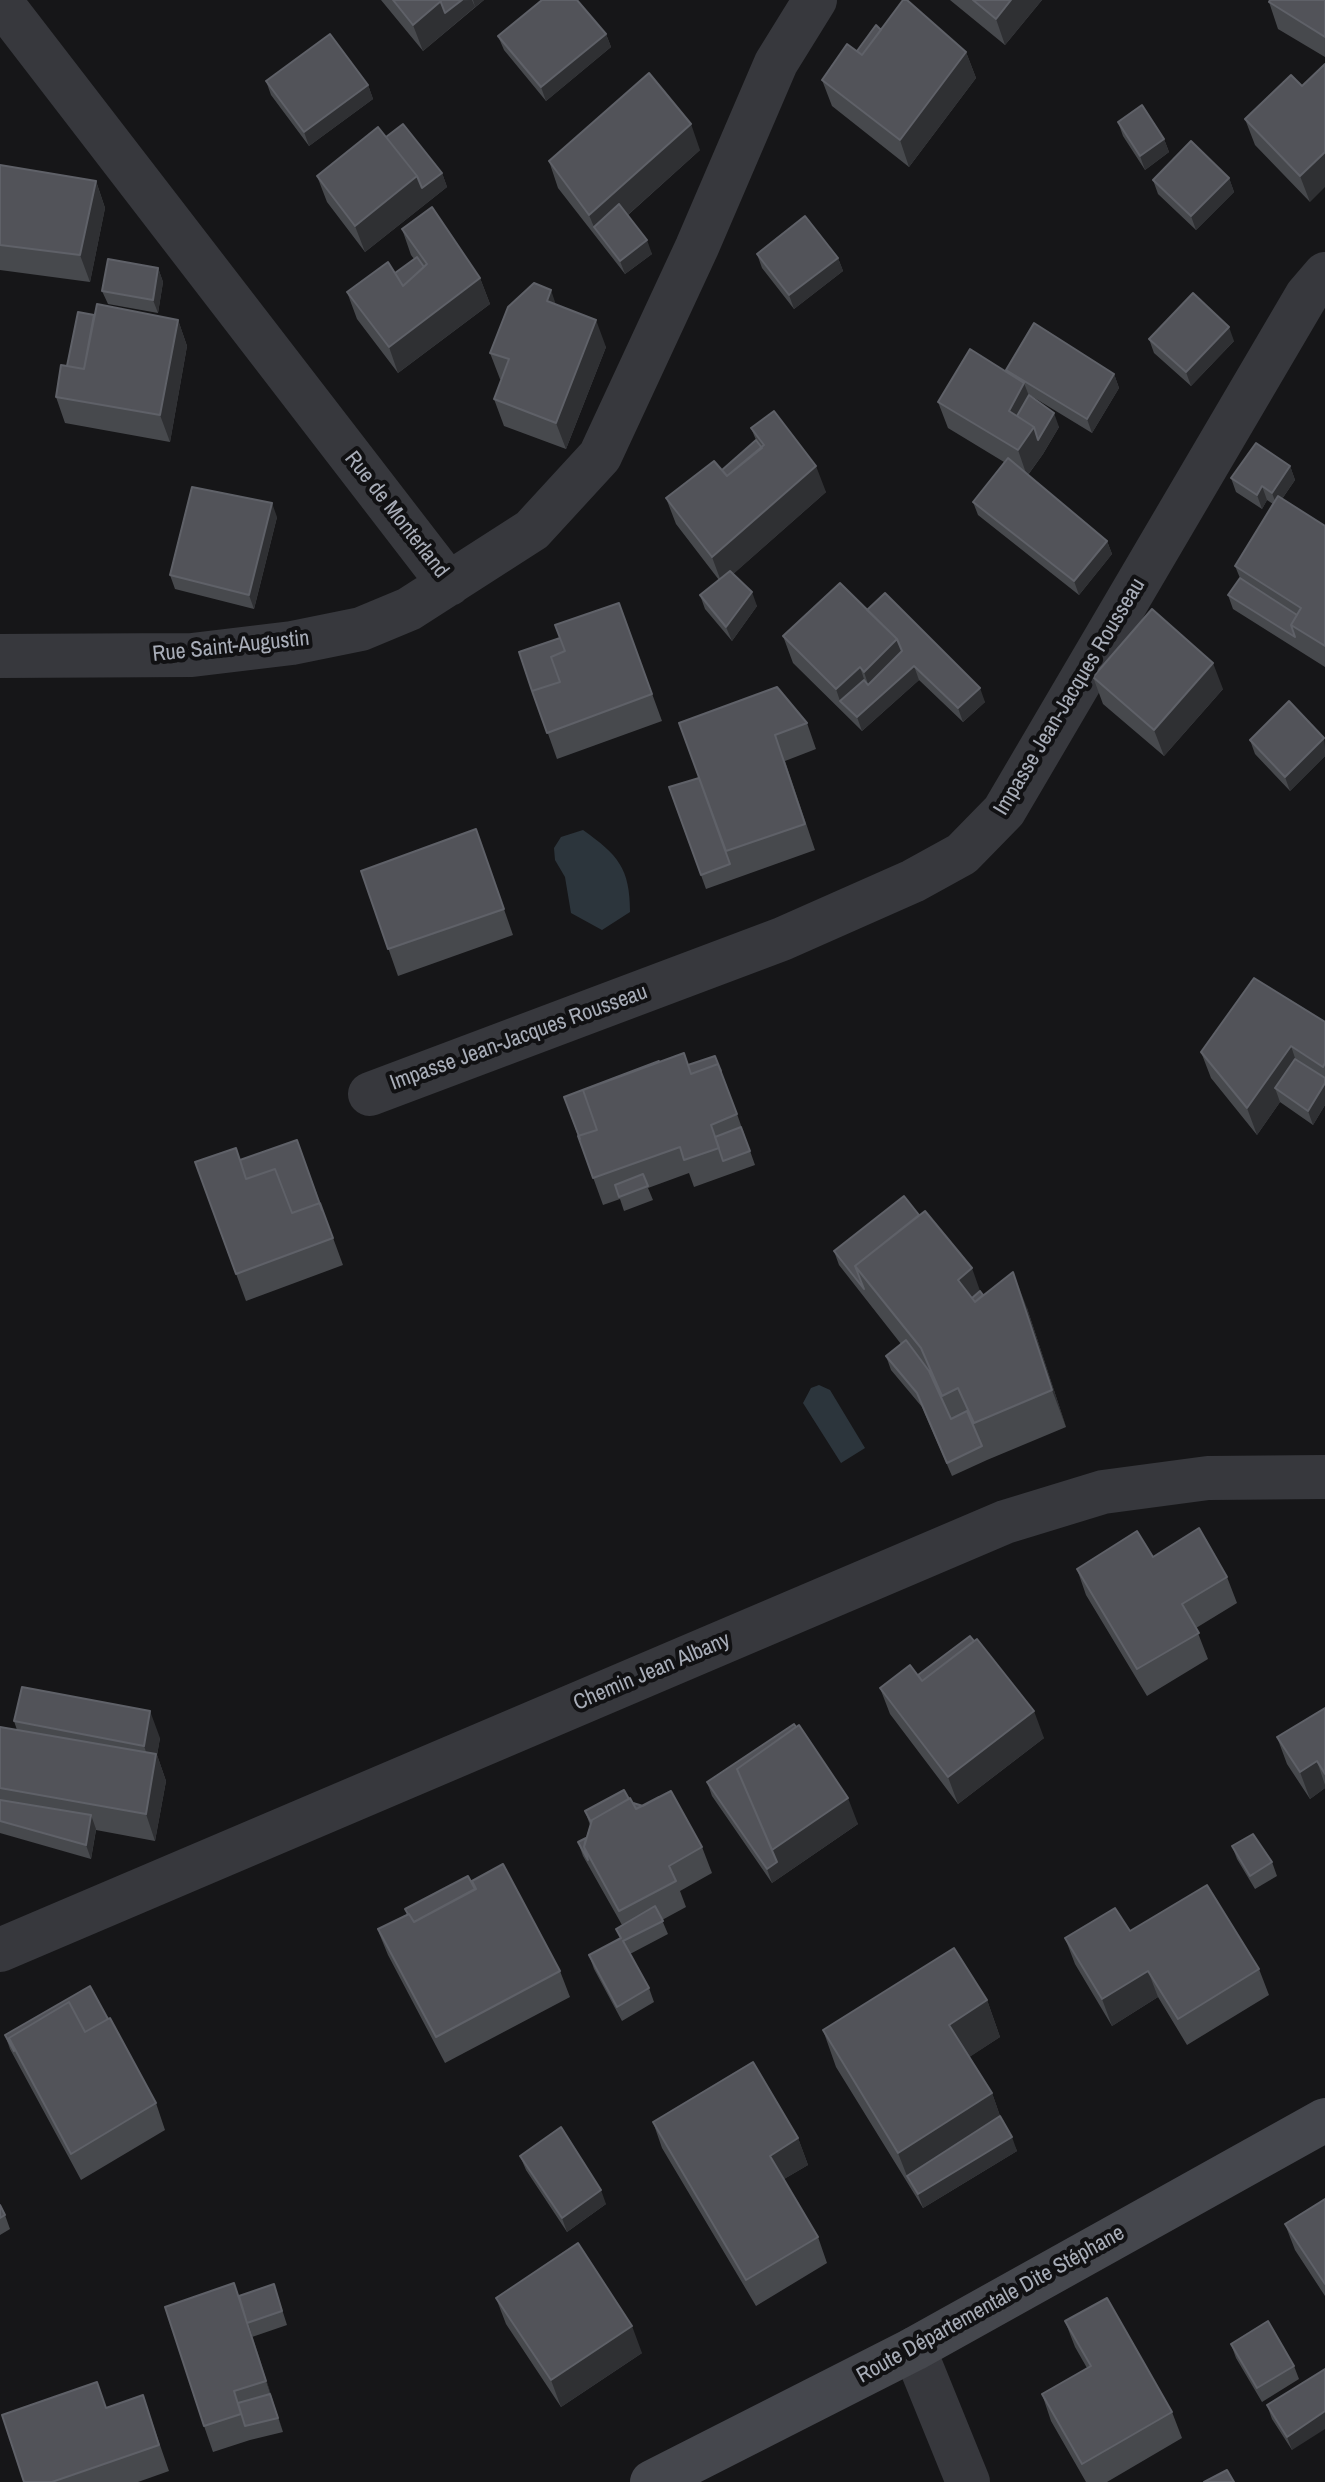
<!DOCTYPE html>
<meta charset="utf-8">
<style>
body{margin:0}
canvas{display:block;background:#161618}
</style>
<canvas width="1325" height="2482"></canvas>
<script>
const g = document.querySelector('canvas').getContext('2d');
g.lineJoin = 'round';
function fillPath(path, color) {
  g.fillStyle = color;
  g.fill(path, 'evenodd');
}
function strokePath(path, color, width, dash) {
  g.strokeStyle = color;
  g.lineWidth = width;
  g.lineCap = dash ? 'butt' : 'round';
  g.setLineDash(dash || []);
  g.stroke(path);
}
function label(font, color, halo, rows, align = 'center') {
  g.font = font + ' "Archivo Narrow",sans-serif';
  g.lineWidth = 8;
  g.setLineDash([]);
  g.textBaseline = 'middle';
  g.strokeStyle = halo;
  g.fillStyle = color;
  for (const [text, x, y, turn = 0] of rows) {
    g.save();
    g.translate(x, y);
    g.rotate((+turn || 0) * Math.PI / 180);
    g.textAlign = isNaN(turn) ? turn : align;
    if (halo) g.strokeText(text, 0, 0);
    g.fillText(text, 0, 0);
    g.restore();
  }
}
const water = new Path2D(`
 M583,830C618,855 630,868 630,912L602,930L571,913L565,877L555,860L554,848L561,837Z
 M819,1385L830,1390L865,1448L841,1463L803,1403L811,1388Z`);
const minor = new Path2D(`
 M0,1L449,584
 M0,656L192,655L292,643L361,629L409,609L532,530L600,456L697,247L776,63L815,0
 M370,1094L782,939L913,881L962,854L1004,811L1307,295L1325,274
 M0,1950L1005,1522L1103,1492L1208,1478L1325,1477
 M914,2349L968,2482`);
const secondary = new Path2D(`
 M652,2482L914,2349L1325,2120`);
const wall = new Path2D(`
 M381,0H484L423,51Z
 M950,0H1042L1005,45Z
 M1325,0V57L1278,29L1269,2Z
 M881,30L966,52L976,78L909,167L832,106L822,80Z
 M606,34L611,47L546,101L504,50L498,36Z
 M1291,75L1310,202L1255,145L1245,119Z
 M266,81L368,85L373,99L309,146L271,95Z
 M1118,122L1164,139L1169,152L1145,170L1123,136Z
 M386,137L442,173L447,187L365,252L327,202L317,176Z
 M700,150L628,215L652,254L625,274L558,188L549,161Z
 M0,165L96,181L105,208L90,282L0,270Z
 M1229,178L1234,192L1196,230L1158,194L1153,180Z
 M402,229L480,278L490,304L398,373L357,319L347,292L395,273L414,259L411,255Z
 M757,254L838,258L843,271L794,309L762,268Z
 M158,268L163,282L158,313L108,304L102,291Z
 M556,305L606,347L566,449L504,426L494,399L502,380L500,379L490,353Z
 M94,315L178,320L187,346L170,442L65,423L56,397L67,366Z
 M1149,339L1234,341L1191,386L1154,353Z
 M1006,370L1114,374L1119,388L1092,433L1028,394L1059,427L1043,454L1028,475L1107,541L1112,554L1079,595L978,515L973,502L1004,462L948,428L938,402L1007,372Z
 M751,428L826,492L733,574L757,606L732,641L705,609L700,595L719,580L676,524L666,498L722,470L756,440Z
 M1290,466L1295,480L1282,499L1325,526V667L1233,609L1228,595L1240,578L1235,566L1273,504L1267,500L1262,509L1236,492L1231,478Z
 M277,517L254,609L175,589L170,575Z
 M619,603L662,721L557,759L519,652L560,638Z
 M867,610L985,702L963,722L919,680L862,731L793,663L783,636Z
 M1093,677L1223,689L1164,756L1103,704Z
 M679,723H807L816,749L785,761L815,850L706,889L669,787L699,778Z
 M1324,738L1325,756L1290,791L1255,754L1250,740Z
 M476,829L513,935L398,976L361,871Z
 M1325,1022V1105L1313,1125L1280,1102L1257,1135L1211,1078L1201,1052Z
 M688,1065L737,1114L755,1165L694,1187L689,1173L648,1188L653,1200L624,1211L620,1199L603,1205L564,1097Z
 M297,1140L343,1265L246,1301L195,1162H241Z
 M834,1251L980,1291L983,1295L1027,1308L1066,1427L987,1460L952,1476L922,1407L891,1370L886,1356L901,1344L839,1265Z
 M1153,1557L1227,1577L1237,1603L1196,1628L1208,1659L1147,1696L1086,1595L1077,1569Z
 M918,1675L1044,1738L958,1804L890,1714L880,1688Z
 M1325,1708V1788L1310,1799L1287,1764L1277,1737Z
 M14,1721L160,1738L157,1755L166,1781L155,1841L96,1830L91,1859L0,1833V1727L17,1730Z
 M796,1727L858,1824L772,1883L712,1796L707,1782Z
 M629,1799L702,1847L712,1873L680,1891L686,1907L662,1920L668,1934L630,1954L649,1988L654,2002L622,2021L594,1969L589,1955L620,1938L616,1929L622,1925L583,1856L578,1842L586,1838L590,1825L585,1811Z
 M1232,1846L1272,1862L1277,1876L1255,1889L1237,1859Z
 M472,1884L560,1971L570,1997L445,2063L388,1955L379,1933L407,1915L405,1909Z
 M1130,1931L1259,1969L1269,1995L1187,2045L1158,1997L1112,2026L1075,1964L1065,1938Z
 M987,2000L1000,2037L969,2057L992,2093L1000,2116L1017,2151L923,2208L836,2067L823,2030Z
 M5,2035L156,2103L165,2130L81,2180L10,2049Z
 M653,2122L798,2138L808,2165L784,2179L818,2237L827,2263L756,2306L662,2148Z
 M520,2156L606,2204L567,2232L526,2170Z
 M1325,2199V2296L1295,2250L1285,2224Z
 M0,2205L5,2215L10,2229L0,2235Z
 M274,2284L287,2325L252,2337L283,2432L250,2440L213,2452L204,2426L239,2296Z
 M496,2298L642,2353L561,2407L506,2324Z
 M1065,2321L1172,2412L1182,2438L1107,2482H1086L1051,2421L1042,2394L1087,2368L1075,2347Z
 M1231,2344L1294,2366L1299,2379L1262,2402L1236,2358Z
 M1325,2369L1292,2450L1272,2419L1267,2405Z
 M106,2408L152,2422L169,2471L138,2482H24Z`);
const shadedWall = new Path2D(`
 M472,0L475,7L423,51L413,25L441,1Z
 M473,0H484L475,7Z
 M1011,0H1042L1005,45L996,19Z
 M606,34L611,47L546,101L541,87Z
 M966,52L976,78L909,167L900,140Z
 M368,85L373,99L309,146L304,132Z
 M691,124L700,150L602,238L594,227L589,215Z
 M1164,139L1169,152L1145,170L1140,156Z
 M1325,152V187L1310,202L1300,176Z
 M442,173L447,187L365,252L355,226L417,176Z
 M1229,178L1234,192L1196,230L1191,216Z
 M96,181L105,208L90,282L80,255Z
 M647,240L652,254L625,274L620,261Z
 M838,258L843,271L794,309L789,295Z
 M158,268L163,282L158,313L153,300Z
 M480,278L490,304L398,373L389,347Z
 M551,290L560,317L547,301Z
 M178,320L187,346L170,442L160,415Z
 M596,320L606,347L566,449L556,423Z
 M1229,327L1234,341L1191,386L1186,372Z
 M1114,374L1119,388L1092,433L1087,419Z
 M1024,383L1034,409L1023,429L1009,411Z
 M1054,413L1059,427L1043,454L1027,476L1018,450L1034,427Z
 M816,466L826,492L722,584L712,557Z
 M1290,466L1295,480L1277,506L1272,493Z
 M1262,486L1267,500L1262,509L1257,495Z
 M272,503L277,517L254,609L249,595Z
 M1107,541L1112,554L1079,595L1074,581Z
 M752,592L757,606L732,641L726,627Z
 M897,639L907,665L873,699L864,672Z
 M1213,663L1223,689L1164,756L1154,730Z
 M914,666L919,680L862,731L857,717Z
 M860,667L869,694L840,701L836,689Z
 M980,688L985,702L963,722L958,708Z
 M1324,738L1325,756L1290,791L1285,777Z
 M1291,1046L1300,1073L1275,1088L1280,1102L1257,1135L1247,1108Z
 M1325,1083V1105L1313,1125L1308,1111Z
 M972,1268L985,1305L966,1303L958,1280Z
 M1013,1272L1027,1308L1066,1427L1052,1390Z
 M150,1711L160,1738L157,1755L166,1781L155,1841L146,1814L153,1772L144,1746Z
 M1034,1711L1044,1738L958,1804L948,1777Z
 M1317,1761L1325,1785V1788L1310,1799L1300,1772Z
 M848,1798L858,1824L772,1883L767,1869L777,1862L772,1850Z
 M91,1815L96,1829L91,1859L86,1845Z
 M1148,1971L1158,1997L1112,2026L1102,1999Z
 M987,2000L1000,2037L962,2062L949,2025Z
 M992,2093L1005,2130L907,2176L898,2153Z
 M1012,2137L1017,2151L923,2208L918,2194Z
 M798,2138L808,2165L779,2182L770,2156Z
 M601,2190L606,2204L567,2232L562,2218Z
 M234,2283L244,2310L283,2432L266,2381Z
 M632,2326L642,2353L561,2407L551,2380Z
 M1325,2411V2429L1292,2450L1287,2437Z`);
const building = new Path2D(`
 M393,0H440L441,1L413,25Z
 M440,0H462L445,13Z
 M542,0H577L606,34L541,87L498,36Z
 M903,0H907L966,52L900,140L822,80L847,44L862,55Z
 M973,0H1011L996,19Z
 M1270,0H1325V37L1269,2Z
 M876,25L881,30L862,55L857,51Z
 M330,34L368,85L304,132L266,81Z
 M1325,64V152L1300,176L1245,119L1291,75L1302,86Z
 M649,73L691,124L589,215L549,161Z
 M1142,105L1164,139L1140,156L1118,122Z
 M403,124L442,173L422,188L417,176L386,137Z
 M378,127L417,176L355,226L317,176Z
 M1191,141L1229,178L1191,216L1153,180Z
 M0,165L96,181L80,255L0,245Z
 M619,204L647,240L620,261L594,227Z
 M432,207L480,278L389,347L347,292L388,262L403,286L427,264L402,229Z
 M805,216L838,258L789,295L757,254Z
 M417,257L424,267L403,286L395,273Z
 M108,259L158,268L153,300L102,291Z
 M534,283L551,290L547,301L596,320L556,423L494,399L509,359L490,353L508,307Z
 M1193,293L1229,327L1186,372L1149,339Z
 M97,304L178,320L160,415L56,397L61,365L84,369Z
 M78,312L94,315L84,369L67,366Z
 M1034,323L1114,374L1087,419L1006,370Z
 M970,349L1024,383L1009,411L1034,427L1018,450L938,402Z
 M1029,395L1054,413L1038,440L1034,427L1017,416Z
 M774,411L816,466L712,557L666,498L714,461L727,476L764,445L751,428Z
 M756,440L762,448L727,476L722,470Z
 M1256,443L1290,466L1272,493L1262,486L1257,495L1231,478Z
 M1008,458L1107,541L1074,581L973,502Z
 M192,487L272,503L249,595L170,575Z
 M1278,496L1325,526V646L1291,625L1301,608L1235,566Z
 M730,571L752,592L726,627L700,595Z
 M1240,578L1297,615L1291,625L1295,637L1228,595Z
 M840,583L897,639L864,672L860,667L836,689L783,636Z
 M885,593L980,688L958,708L914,666L857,717L840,701L864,680L868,685L902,651L897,639L867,610Z
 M619,603L652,694L547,733L532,691L560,682L551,657L565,651L555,625Z
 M1152,609L1213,663L1154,730L1093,677Z
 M560,638L565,651L551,657L560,682L532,691L519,652Z
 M777,687L807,723L775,735L805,824L726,851L679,723Z
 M1289,701L1324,738L1285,777L1250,740Z
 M699,778L730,864L701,875L669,787Z
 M476,829L504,909L388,949L361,871Z
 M1254,978L1325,1022V1063L1323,1067L1291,1046L1247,1108L1201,1052Z
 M684,1053L691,1074L718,1064L737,1114L711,1125L719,1148L684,1160L680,1147L593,1178L578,1136L597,1130L583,1090Z
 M715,1056L721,1071L718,1064L691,1074L688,1065Z
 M1295,1059L1325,1078V1083L1308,1111L1275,1088Z
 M659,1061L583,1090L597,1130L578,1136L580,1139L564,1097Z
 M741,1127L750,1151L723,1161L715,1137Z
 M297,1140L322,1210L320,1203L292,1213L275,1169L246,1179L240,1160Z
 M236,1148L246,1179L275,1169L292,1213L320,1203L333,1238L236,1274L195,1162Z
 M643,1174L648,1186L619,1197L615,1185Z
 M904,1196L919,1215L855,1266L864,1289L834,1251Z
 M925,1211L972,1268L958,1280L975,1302L1013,1272L1052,1390L974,1423L958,1388L942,1396L921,1348L855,1266Z
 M980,1291L983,1295L975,1302L972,1298Z
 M906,1340L929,1371L951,1419L967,1411L982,1446L947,1463L917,1393L886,1356Z
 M1199,1528L1227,1577L1182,1604L1199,1633L1137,1669L1077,1569L1137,1531L1153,1557Z
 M970,1636L974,1641L922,1681L918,1675Z
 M977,1639L1034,1711L948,1777L880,1688L910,1665L922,1681Z
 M22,1687L150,1711L144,1746L14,1721Z
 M1325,1708V1774L1317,1761L1300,1772L1277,1737Z
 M794,1724L796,1727L737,1769L777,1862L767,1869L707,1782Z
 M799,1725L848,1798L772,1850L737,1769Z
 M0,1727L156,1754L146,1814L0,1788Z
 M624,1790L629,1799L592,1820L591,1822L585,1811Z
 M671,1791L702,1847L669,1866L676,1881L619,1911L584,1847L592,1820L630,1798L636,1809Z
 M659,1797L636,1809L633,1803L643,1806Z
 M0,1800L91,1815L86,1845L0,1821Z
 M1253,1834L1272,1862L1250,1876L1232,1846Z
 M586,1838L584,1847L588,1860L578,1842Z
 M503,1864L560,1971L436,2037L378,1929L409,1914L414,1922L476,1889L472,1881Z
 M468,1876L475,1889L414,1922L409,1914H408L405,1909Z
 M1207,1885L1259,1969L1178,2019L1148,1971L1102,1999L1065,1938L1115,1908L1130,1931Z
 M655,1906L663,1921L623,1941L649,1988L617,2007L589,1955L621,1938L616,1929Z
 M954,1948L987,2000L949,2025L992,2093L898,2153L823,2030Z
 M90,1986L108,2019L85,2032L69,2002L9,2038L14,2051L5,2035Z
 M69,2002L85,2032L110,2018L156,2103L71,2154L9,2038Z
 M753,2062L798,2138L770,2156L818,2237L746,2280L653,2122Z
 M1000,2116L1012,2137L918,2194L907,2176Z
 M561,2127L601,2190L562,2218L520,2156Z
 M1325,2199V2284L1285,2224Z
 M0,2205L5,2215L0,2218Z
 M578,2243L632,2326L551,2380L496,2298Z
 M234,2283L266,2381L234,2391L241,2414L204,2426L165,2307Z
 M274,2284L282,2311L247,2323L239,2296Z
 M1107,2298L1172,2412L1082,2464L1042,2394L1091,2366L1065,2321Z
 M1268,2321L1294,2366L1257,2388L1231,2344Z
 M1325,2369V2411L1287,2437L1267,2405Z
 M97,2382L106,2408L143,2395L159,2445L52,2482H24L2,2415Z
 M270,2394L278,2418L245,2426L238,2403Z
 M1227,2470L1234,2482H1204Z`);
const streetNames = [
 ["Rue de Monterland",396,515,52],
 ["Rue Saint-Augustin",231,647,-6],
 ["Impasse Jean-Jacques Rousseau",1070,697,-59],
 ["Impasse Jean-Jacques Rousseau",519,1038,-20],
 ["Chemin Jean Albany",652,1672,-23],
 ["Route Départementale Dite Stéphane",991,2305,-29]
];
fillPath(water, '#2c353c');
strokePath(minor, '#37383d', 44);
strokePath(secondary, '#45474d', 44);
fillPath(wall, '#47494d');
fillPath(shadedWall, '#2f3033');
fillPath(building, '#525359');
strokePath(building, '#5f6168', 2);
label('22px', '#a8adb8', '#111113', streetNames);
</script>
